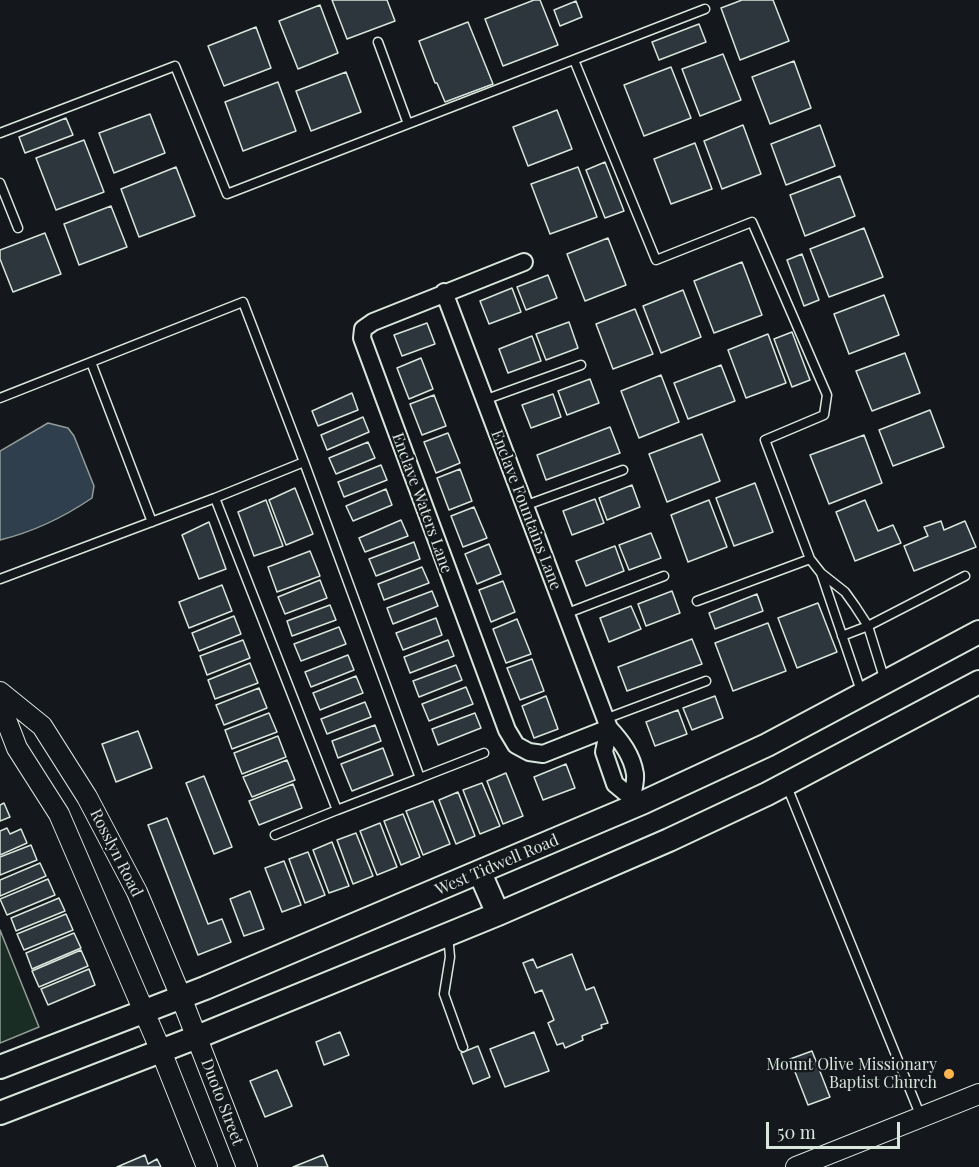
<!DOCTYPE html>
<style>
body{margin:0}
#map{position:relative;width:979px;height:1167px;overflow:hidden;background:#14181c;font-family:"Playfair Display",serif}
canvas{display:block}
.scale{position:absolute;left:766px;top:1122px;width:134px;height:27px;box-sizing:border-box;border:3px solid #d8e6dc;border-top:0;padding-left:8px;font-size:18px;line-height:21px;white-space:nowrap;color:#d8e6dc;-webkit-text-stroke:4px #14181c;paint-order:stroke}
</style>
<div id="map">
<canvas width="979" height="1167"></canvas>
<div class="scale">50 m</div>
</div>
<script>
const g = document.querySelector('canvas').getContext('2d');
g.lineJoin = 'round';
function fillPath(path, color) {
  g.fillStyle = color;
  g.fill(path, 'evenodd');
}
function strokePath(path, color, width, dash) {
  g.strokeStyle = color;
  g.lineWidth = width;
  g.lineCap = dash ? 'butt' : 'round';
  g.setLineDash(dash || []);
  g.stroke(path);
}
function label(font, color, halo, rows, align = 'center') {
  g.font = font + ' "Playfair Display",serif';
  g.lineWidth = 4.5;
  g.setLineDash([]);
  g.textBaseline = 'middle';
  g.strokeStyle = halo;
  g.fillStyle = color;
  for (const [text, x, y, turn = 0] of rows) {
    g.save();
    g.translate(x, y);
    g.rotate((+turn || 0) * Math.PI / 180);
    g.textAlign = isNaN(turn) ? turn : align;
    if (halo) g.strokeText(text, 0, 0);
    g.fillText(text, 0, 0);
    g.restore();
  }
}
const green = new Path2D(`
 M0,930L39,1027L0,1043Z`);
const water = new Path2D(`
 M48,423L68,428L74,436L94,486L92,498C64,517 33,532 0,540V451Z`);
const building = new Path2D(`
 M332,0H387L395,21L347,39Z
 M534,0H540L558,45L503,66L485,19Z
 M742,0H773L789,41L740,60L721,8Z
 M576,1L582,17L560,26L554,10Z
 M320,5L338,53L298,69L279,21Z
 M468,22L493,84L445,102L437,83H435L419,41Z
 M699,24L706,42L659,60L652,42Z
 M256,27L271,68L224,86L208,46Z
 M723,54L741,100L700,116L682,69Z
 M794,61L811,108L770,124L752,77Z
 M671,67L691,118L644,136L624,85Z
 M346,72L361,112L311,131L296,91Z
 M278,82L296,131L243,151L225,102Z
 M557,110L572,149L528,166L513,127Z
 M150,114L165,153L114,173L99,133Z
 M66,118L73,135L25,153L19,137Z
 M743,125L761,174L722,189L704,141Z
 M820,125L835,166L786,185L771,144Z
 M84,140L104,192L56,210L36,158Z
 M695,143L712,189L671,204L654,159Z
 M605,162L624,211L605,218L586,170Z
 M176,167L195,216L139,237L121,189Z
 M578,167L597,217L550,234L531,184Z
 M840,176L855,216L805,236L790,195Z
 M111,206L127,247L79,265L64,224Z
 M864,228L883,277L829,297L810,249Z
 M45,233L61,274L13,292L0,259V250Z
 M608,238L626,285L585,301L567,254Z
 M802,254L819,300L804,306L787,260Z
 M742,262L762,315L714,333L694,281Z
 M548,275L557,298L526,310L517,287Z
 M512,288L521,312L489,324L480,301Z
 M683,290L701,337L661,353L643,306Z
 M884,295L899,335L849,354L834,314Z
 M635,309L653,354L613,369L596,324Z
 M569,322L578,348L546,360L536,334Z
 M427,323L435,344L402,356L394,335Z
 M792,332L810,380L792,387L774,339Z
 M768,334L786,383L746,398L728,350Z
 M532,336L541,361L508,373L499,349Z
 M905,353L920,393L872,411L856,371Z
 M421,358L433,389L409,399L397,368Z
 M721,365L735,401L688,419L674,383Z
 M661,375L679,422L639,438L621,391Z
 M590,379L599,403L567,415L558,391Z
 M352,393L358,410L318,426L312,411Z
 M553,394L561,417L531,428L522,405Z
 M434,395L446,426L422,435L410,404Z
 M930,410L944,447L893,466L879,430Z
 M363,417L369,432L327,450L321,435Z
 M610,427L620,453L546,480L537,455Z
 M448,433L460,463L436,473L424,442Z
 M702,434L720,481L667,502L649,454Z
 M864,435L882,483L829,504L810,455Z
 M368,442L375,458L336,474L329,458Z
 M381,465L387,480L344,497L338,482Z
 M460,469L472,501L449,510L437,478Z
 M755,483L773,532L734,546L716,498Z
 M632,485L640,507L607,520L599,498Z
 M295,488L313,534L286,545L269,500Z
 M386,489L392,505L353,521L346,506Z
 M595,499L604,523L572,535L563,511Z
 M266,500L283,546L254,556L238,512Z
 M709,500L727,547L688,562L671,515Z
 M865,500L878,531L893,525L901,543L855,561L836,512Z
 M474,507L487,538L463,547L451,516Z
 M401,520L408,536L365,552L359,538Z
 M941,521L944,530L965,521L976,547L914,571L904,546L928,536L924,527Z
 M209,522L226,569L199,579L182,535Z
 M651,533L661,558L629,570L619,545Z
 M414,542L420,559L376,576L369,559Z
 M489,544L501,574L477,584L465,554Z
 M615,546L624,571L586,586L576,561Z
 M310,551L320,576L277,592L268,567Z
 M422,567L429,583L384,600L378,584Z
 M320,580L327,598L285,614L278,597Z
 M503,581L515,612L491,622L479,590Z
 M222,585L232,611L189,628L179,602Z
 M432,591L438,606L393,624L387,608Z
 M672,591L680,613L646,626L638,604Z
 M757,594L763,611L715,629L709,613Z
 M818,603L837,652L797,668L778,618Z
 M330,605L336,620L292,636L287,621Z
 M631,606L641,629L609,642L600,618Z
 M234,616L241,634L199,651L192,633Z
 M436,618L442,635L403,650L396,633Z
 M517,619L531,654L506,663L493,629Z
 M768,623L786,671L733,691L715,643Z
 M339,627L346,644L301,661L294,644Z
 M692,639L702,664L627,691L618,667Z
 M243,640L250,658L207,675L200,656Z
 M448,640L454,656L410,673L404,657Z
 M348,655L354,670L311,687L305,672Z
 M532,659L544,691L520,700L507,668Z
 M250,663L258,683L215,699L208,680Z
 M456,665L462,680L419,697L413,681Z
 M356,676L363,693L320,710L313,693Z
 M466,687L473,704L429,721L422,704Z
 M259,688L267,708L224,725L216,705Z
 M546,696L558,729L534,738L522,706Z
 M715,696L723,718L692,730L683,708Z
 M365,702L371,717L327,734L321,719Z
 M678,710L687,734L655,746L646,722Z
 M269,713L277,732L232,749L225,730Z
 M475,713L481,728L438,745L432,729Z
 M375,725L381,741L338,758L332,741Z
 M138,731L152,768L116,782L102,744Z
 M278,736L286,757L242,774L234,753Z
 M383,748L393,775L352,791L341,764Z
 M287,760L295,780L252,797L243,777Z
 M566,764L575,788L543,800L534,777Z
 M506,773L523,816L503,824L487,781Z
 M204,776L232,847L214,854L186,783Z
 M482,783L500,826L480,834L463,790Z
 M293,784L302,808L259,825L249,801Z
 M458,792L475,836L456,844L439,800Z
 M433,801L450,844L423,855L406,811Z
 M4,803L10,817L0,821V805Z
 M403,814L420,857L401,865L384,821Z
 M167,818L208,924L222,919L231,942L198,955L148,825Z
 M380,823L397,867L377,875L360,831Z
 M7,828L10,834L21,829L27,843L0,855V831Z
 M356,833L373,876L353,884L337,840Z
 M332,842L349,886L329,893L313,850Z
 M31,845L37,860L0,875V857Z
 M308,852L325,895L305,903L289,859Z
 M284,861L301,905L282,912L265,868Z
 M40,863L46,876L0,896V880Z
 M48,879L55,895L7,915L0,899Z
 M250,891L264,929L244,936L230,899Z
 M59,898L65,911L16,931L11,918Z
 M66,914L73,930L24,950L17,934Z
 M74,933L81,948L32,969L26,953Z
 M81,950L88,966L39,987L32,971Z
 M572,954L586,990L594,987L608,1023L601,1025L602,1028L582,1036L583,1040L565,1048L563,1043L557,1045L548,1023L554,1020L542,990L535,993L523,963L533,959L537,968Z
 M89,969L95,985L48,1005L41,989Z
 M340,1032L349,1055L324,1065L316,1042Z
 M534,1032L549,1071L505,1087L490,1049Z
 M478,1046L490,1077L473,1084L461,1053Z
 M812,1051L830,1097L808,1105L790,1059Z
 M277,1070L292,1106L265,1117L250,1081Z
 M145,1155L148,1164L157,1159L161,1167H117Z
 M323,1155L328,1167H293Z`);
const service = new Path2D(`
 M378,42L408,124
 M574,60L656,260L752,222L827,395L824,415L765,440L810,559L821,573L845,592L855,606L868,626L885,681
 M0,133L175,66L227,194L705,9
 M0,183L18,228
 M91,362L152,522
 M0,398L243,302L304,462
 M484,400L581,365
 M524,506L623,470
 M821,573L862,694
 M0,579L215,498L304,462L420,778L337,810L215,498
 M697,601L810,559
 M565,614L664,576
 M842,636L868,626L965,576
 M605,719L706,681
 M420,778L484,753
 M786,784L921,1117
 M275,835L337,810
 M448,935L450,957L444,994L463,1047`);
const minor = new Path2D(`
 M524,262L373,322L363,329L362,338L507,730L516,745L529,752L543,754L609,728
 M444,292L609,728C621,741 632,755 635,774C636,781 633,790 632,798
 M609,728L604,752L615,784L632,798L635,806`);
const tertiary = new Path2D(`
 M0,692L42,726L87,797L137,892L181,997L247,1167
 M0,704L17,748L59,814L161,1051L207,1167
 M796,1167L979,1094`);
const secondary = new Path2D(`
 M480,873L498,914
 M0,1067L205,988L644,802L767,745L979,632
 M0,1113L197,1037L498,914L669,840L767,794L979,682`);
const markers = [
 [949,1074,6,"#ffb74d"]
];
const streetNames = [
 ["Enclave Waters Lane",422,503,70],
 ["Enclave Fountains Lane",526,510,69],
 ["Rosslyn Road",116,853,63],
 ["West Tidwell Road",497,865,-23],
 ["Duoto Street",222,1102,69]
];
const poiNames = [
 ["Mount Olive Missionary",937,1065],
 ["Baptist Church",937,1083]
];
fillPath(green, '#1a2d24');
strokePath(green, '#939e99', 1.5);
fillPath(water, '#2f3f4d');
strokePath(water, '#939e99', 1.5);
fillPath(building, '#2c363c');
strokePath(building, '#d8e6dc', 1.5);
strokePath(service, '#d8e6dc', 11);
strokePath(minor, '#d8e6dc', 20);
strokePath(tertiary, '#d8e6dc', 22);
strokePath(secondary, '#d8e6dc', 26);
strokePath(service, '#14181c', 8);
strokePath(minor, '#14181c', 16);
strokePath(tertiary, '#14181c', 20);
strokePath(secondary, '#14181c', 22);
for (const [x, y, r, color] of markers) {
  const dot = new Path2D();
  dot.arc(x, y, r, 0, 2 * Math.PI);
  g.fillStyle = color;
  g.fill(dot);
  strokePath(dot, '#14181c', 2);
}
label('16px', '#d8e6dc', '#14181c', streetNames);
label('16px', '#d8e6dc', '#14181c', poiNames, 'right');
</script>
